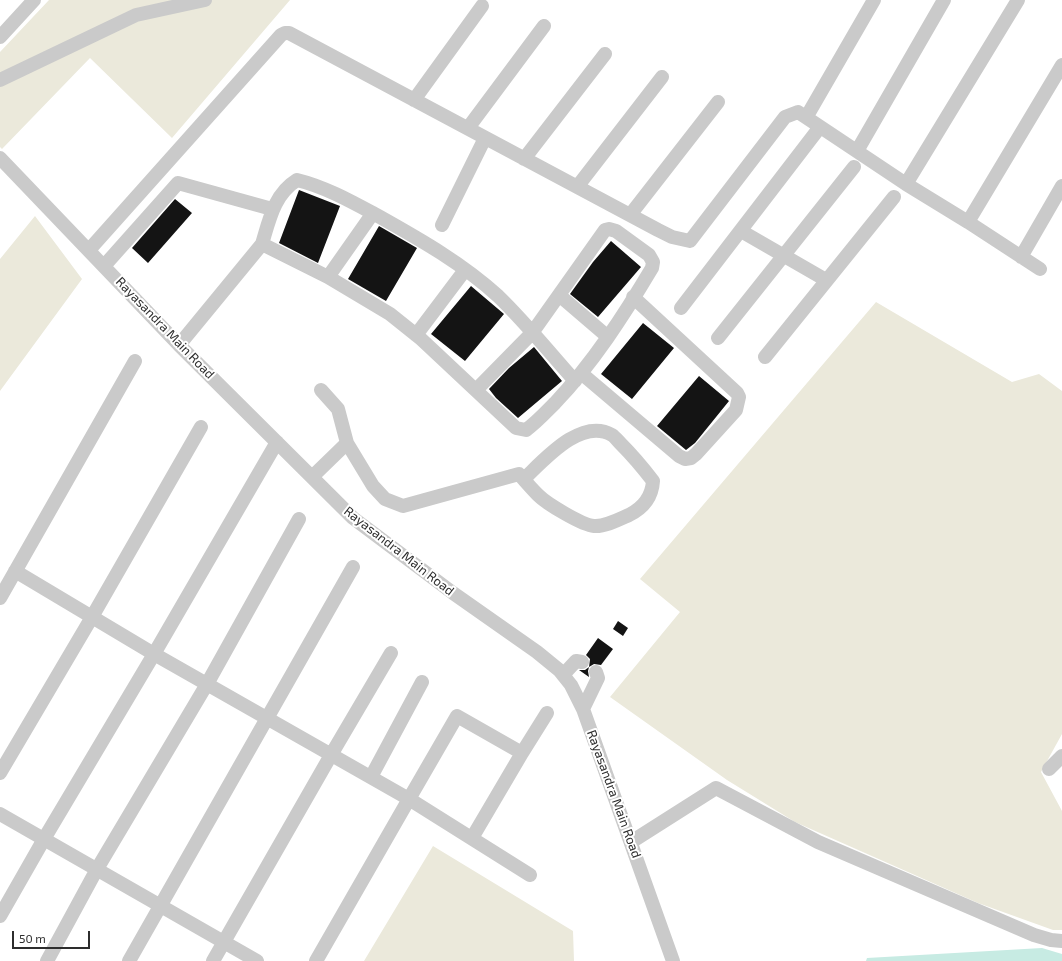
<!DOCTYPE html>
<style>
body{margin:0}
#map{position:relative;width:1062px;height:961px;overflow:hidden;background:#fff;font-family:"Exo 2",sans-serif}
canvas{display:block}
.scale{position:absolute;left:12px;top:931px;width:78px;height:18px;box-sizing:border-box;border:2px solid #2d2d2d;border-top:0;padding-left:5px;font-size:12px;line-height:14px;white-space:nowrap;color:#2d2d2d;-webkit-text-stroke:3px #fff;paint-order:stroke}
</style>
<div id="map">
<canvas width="1062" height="961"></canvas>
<div class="scale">50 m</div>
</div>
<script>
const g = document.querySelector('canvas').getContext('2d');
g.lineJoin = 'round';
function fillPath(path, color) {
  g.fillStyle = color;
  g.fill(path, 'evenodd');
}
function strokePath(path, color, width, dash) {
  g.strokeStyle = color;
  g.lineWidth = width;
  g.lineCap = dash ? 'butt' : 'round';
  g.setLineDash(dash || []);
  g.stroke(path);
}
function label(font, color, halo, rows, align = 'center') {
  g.font = font + ' "Exo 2",sans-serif';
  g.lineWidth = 4;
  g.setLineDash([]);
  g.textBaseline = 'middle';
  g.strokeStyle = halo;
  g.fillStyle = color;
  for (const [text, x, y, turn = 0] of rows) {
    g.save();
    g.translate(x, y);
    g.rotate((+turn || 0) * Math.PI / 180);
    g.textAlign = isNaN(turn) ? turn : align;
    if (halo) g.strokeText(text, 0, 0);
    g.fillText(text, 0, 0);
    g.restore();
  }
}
const green = new Path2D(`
 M49,0H290L172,138L90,58L2,149L0,147V52Z
 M35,216L82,279L0,391V259Z
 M876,302L1012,382L1039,374L1062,391V734L1041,772L1062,811V930H1053L978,903L795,822L727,780L610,697L680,612L640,579Z
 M433,846L573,931L574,961H364Z`);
const water = new Path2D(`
 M1042,948L1062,954V961H866L867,958Z`);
const building = new Path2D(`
 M299,190L340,206L318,263L279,243Z
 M175,199L192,213L148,263L132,248Z
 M379,226L417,248L386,301L348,279Z
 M611,241L641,267L598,317L570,294L593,262Z
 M471,286L504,314L465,361L431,334Z
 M643,323L674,348L632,399L601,374Z
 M534,347L562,381L518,418L496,398L489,389L509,368Z
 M699,376L729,401L695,443L686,450L657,426Z
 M618,621L628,628L623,636L613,629Z
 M598,638L613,649L601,665L594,664L589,667L588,671L589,677L579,670H585L589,667L590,659L586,655Z`);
const minor = new Path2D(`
 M0,37L34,0
 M0,80L136,15L205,0
 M414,100L482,6
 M807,116L874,0
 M468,128L544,26
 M857,151L944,0
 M0,158L179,345L353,518L453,593L537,652L559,670L571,685L583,709L673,961
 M524,159L605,54
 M906,184L968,222L1062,65
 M577,187L662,77
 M630,215L718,102
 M968,222L1040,269
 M442,225L485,138
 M741,231L826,280
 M262,244C269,221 274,194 297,180C326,187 354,203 380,217C421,240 463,264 498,296C525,322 550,353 575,381
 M89,250L281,35L285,33H289L658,230L672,237L690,241L785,117L798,112L906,184L1018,0
 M1021,257L1062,186
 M104,266L178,183L272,209
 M328,277L373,213
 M559,295L608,337
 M681,308L820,127
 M416,335L465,270
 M718,338L854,167
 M179,345L262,244L328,277L390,314L420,338L516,428L526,430C537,422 546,412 555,403C593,363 624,315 652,268L653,262L649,255L616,231L609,229L605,230L532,333L476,390
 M765,357L894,197
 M581,373L679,456L685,459L691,458L696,454L736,410L739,397L737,393L633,297
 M321,390L338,409L347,443
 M312,477L347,443L373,486L385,499L403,506L519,474C525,481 531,488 538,495C547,504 582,525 594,526C605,527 620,519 629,515C643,508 652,497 653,481C643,468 632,455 621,444C618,441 615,437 612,435C581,417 544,460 524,479
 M15,571L154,654L409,799L316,961
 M0,598L135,361
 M563,675L576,661L582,662
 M583,709L598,678L596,672
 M1049,769L1062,756
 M0,773L92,617L201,427
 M371,777L422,682
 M0,814L257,961
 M472,838L522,753
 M631,842L716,788L818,842L1034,935L1051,940L1062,941
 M530,875L409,799L457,716L522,753L547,713
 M0,916L44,839L154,654L277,442
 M47,961L97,869L207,684L299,519
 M129,961L353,567
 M213,961L331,755L391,653`);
const streetNames = [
 ["Rayasandra Main Road",165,328,46],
 ["Rayasandra Main Road",399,551,38],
 ["Rayasandra Main Road",614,794,70]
];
fillPath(green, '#ebe9db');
fillPath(water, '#c7ebe3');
fillPath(building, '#141414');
strokePath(minor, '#cacaca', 14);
label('13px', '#2d2d2d', '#fff', streetNames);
</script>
